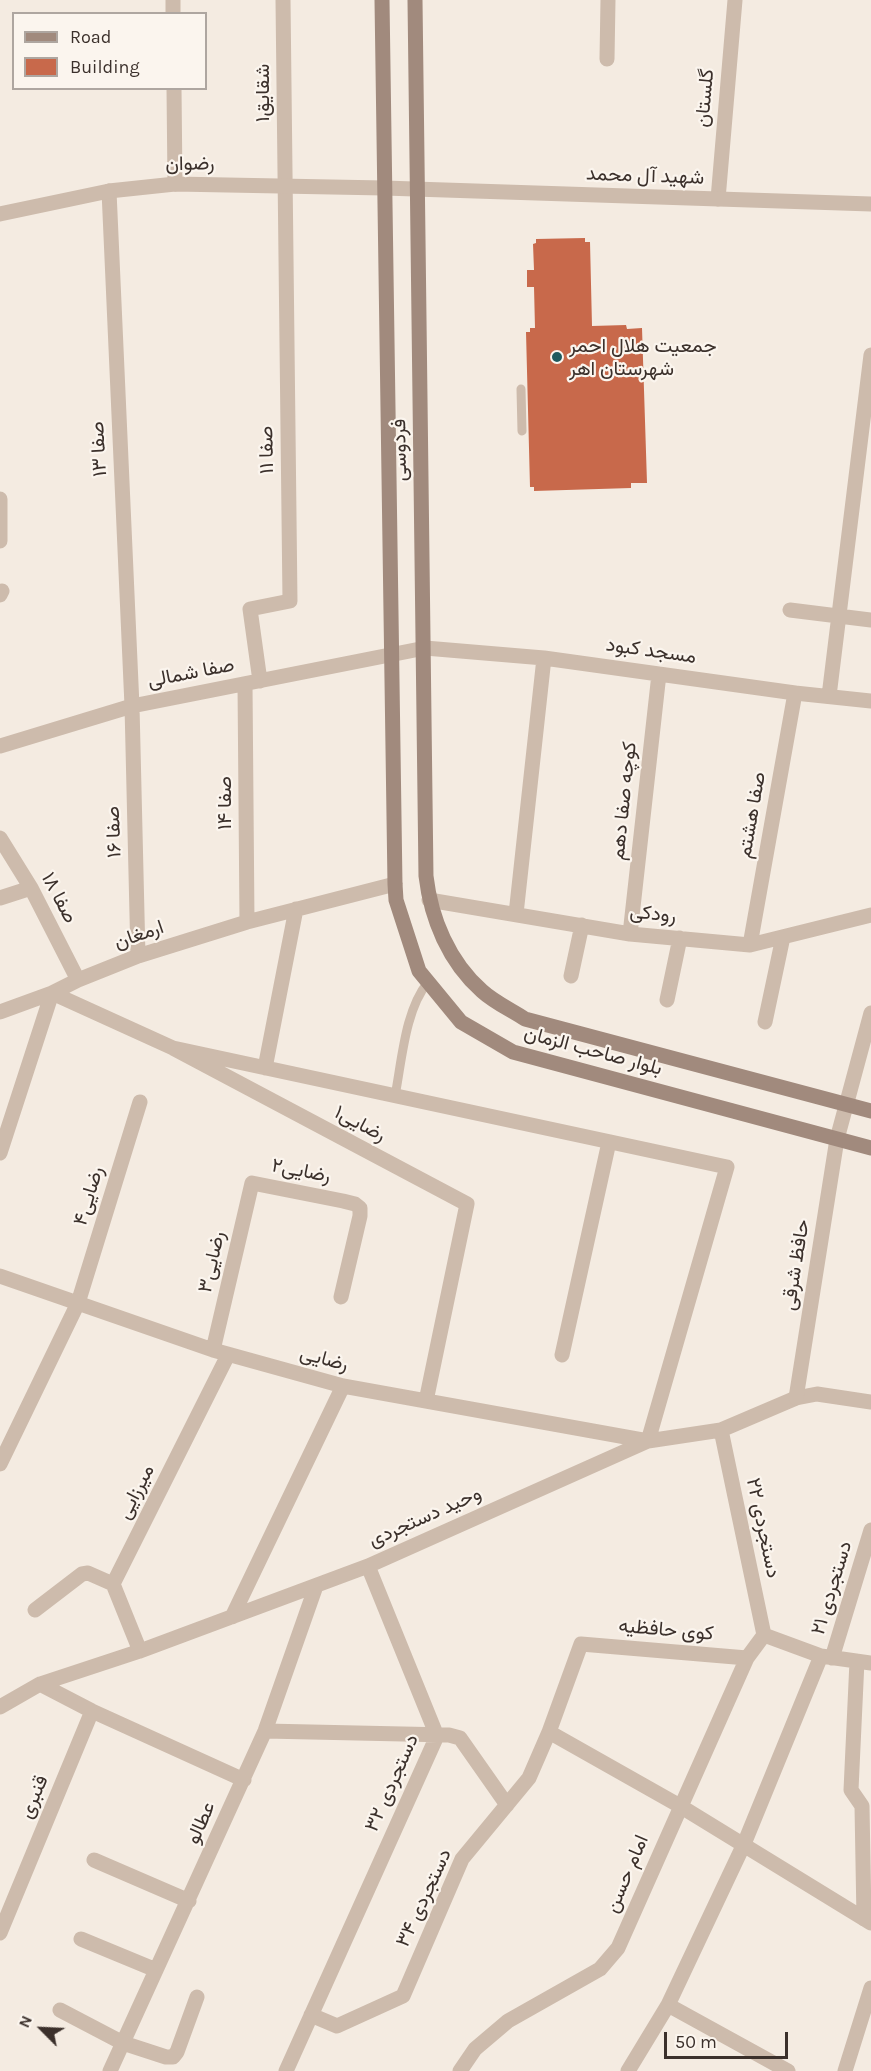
<!DOCTYPE html>
<meta charset="utf-8">
<style>
body{margin:0}
#map{position:relative;width:871px;height:2071px;overflow:hidden;background:#f4ebe1;font-family:Karla,sans-serif}
canvas{display:block}
.legend{position:absolute;left:12px;top:12px;width:195px;height:78px;box-sizing:border-box;background:#fbf5ee;border:2px solid #aea6a0;margin:0;padding:8px 10px;list-style:none;font-size:18px;color:#3b302b}
.legend li{display:flex;align-items:center;gap:12px;height:30px}
.legend b{width:30px;border:2px solid #aea6a0}
.north{position:absolute;left:12px;top:1999px;width:60px;height:60px;-webkit-text-stroke:4px #fbf5ee;paint-order:stroke;rotate:294deg;font-size:16px;font-weight:700;line-height:24px;text-align:center;color:#3b302b}
.north::after{content:'';display:block;margin:auto;width:21px;height:27px;background:#3b302b;clip-path:polygon(50% 0,100% 100%,50% 72%,0 100%)}
.scale{position:absolute;left:664px;top:2032px;width:124px;height:27px;box-sizing:border-box;border:3px solid #3b302b;border-top:0;padding-left:8px;font-size:18px;line-height:21px;white-space:nowrap;color:#3b302b;-webkit-text-stroke:4px #fbf5ee;paint-order:stroke}
</style>
<div id="map">
<canvas width="871" height="2071"></canvas>
<ul class="legend">
<li><b style="height:8px;background:#a18a7d"></b>Road</li>
<li><b style="height:16px;background:#c8694b"></b>Building</li>
</ul>
<div class="north">N</div>
<div class="scale">50 m</div>
</div>
<script>
const g = document.querySelector('canvas').getContext('2d');
g.lineJoin = 'round';
function fillPath(path, color) {
  g.fillStyle = color;
  g.fill(path, 'evenodd');
}
function strokePath(path, color, width, dash) {
  g.strokeStyle = color;
  g.lineWidth = width;
  g.lineCap = dash ? 'butt' : 'round';
  g.setLineDash(dash || []);
  g.stroke(path);
}
function label(font, color, halo, rows, align = 'center') {
  g.font = font + ' Karla,Vazirmatn,sans-serif';
  g.lineWidth = 4.5;
  g.setLineDash([]);
  g.textBaseline = 'middle';
  g.strokeStyle = halo;
  g.fillStyle = color;
  for (const [text, x, y, turn = 0] of rows) {
    g.save();
    g.translate(x, y);
    g.rotate((+turn || 0) * Math.PI / 180);
    g.textAlign = isNaN(turn) ? turn : align;
    if (halo) g.strokeText(text, 0, 0);
    g.fillText(text, 0, 0);
    g.restore();
  }
}
const building = new Path2D(`
 M585,238V242H590L592,326L626,325L627,329L642,328L647,483H631V488L534,491V487H530L526,332H530V328H535L534,287H527V270H534L533,244L536,243V239Z`);
const service = new Path2D(`
 M521,389L522,431
 M395,1096C402,1060 405,1010 428,982`);
const minor = new Path2D(`
 M173,0V14
 M607,59L608,0
 M174,88L175,184
 M109,191L132,706L138,956
 M718,199L735,0
 M0,499V541
 M0,595L2,591
 M790,610L871,620
 M260,681L250,609L290,601L283,0
 M245,684L247,922
 M829,696L871,355
 M0,746L132,706L425,648L544,658L795,693L871,701
 M0,838L31,888L78,980
 M0,898L31,888
 M429,900L630,934L750,945L871,915
 M516,914L544,658
 M630,934L659,674
 M750,945L795,693
 M571,976L582,925
 M667,1000L680,938
 M0,1012L52,993L78,980L138,956L247,922L395,884
 M765,1022L783,937
 M265,1068L296,909
 M0,1153L52,993L173,1048L467,1204L426,1401
 M0,1276L213,1350L343,1386L648,1441L727,1167L173,1048
 M213,1350L252,1183L343,1201L355,1204L360,1208V1216L341,1297
 M562,1355L609,1142
 M721,1430L764,1635
 M0,1464L78,1303L140,1102
 M35,1610L82,1574L88,1573L113,1584
 M232,1617L343,1386
 M764,1635L821,1656L871,1663
 M140,1651L113,1584L228,1355
 M832,1658L871,1530
 M857,1661L851,1790L862,1806L864,1919
 M40,1684L92,1711L244,1780
 M0,1707L40,1684L140,1651L368,1566L648,1441L721,1430L796,1398L817,1394L871,1402
 M265,1731L449,1735L460,1738L507,1805
 M549,1732L680,1806L871,1923
 M94,1860L189,1901
 M0,1933L92,1711
 M81,1939L156,1970
 M668,2005L788,2071
 M60,2010L123,2043L166,2057H173L177,2052L197,1997
 M311,2015L337,2026L403,1996L462,1859L529,1778L549,1732L581,1644L747,1658
 M110,2071L265,1731L316,1586
 M286,2071L437,1736L368,1566
 M460,2071L475,2049L508,2021L600,1969L618,1948L747,1658L764,1635
 M628,2071L668,2005L744,1844L821,1656
 M845,2071L871,1988`);
const tertiary = new Path2D(`
 M0,214L109,191L175,184L384,188L871,204
 M796,1398L837,1139L871,1013`);
const secondary = new Path2D(`
 M382,0L395,884L396,900L419,971L461,1022L513,1052L871,1148
 M415,0L426,876C431,919 449,962 482,991C494,1002 511,1010 525,1019L871,1111`);
const markers = [
 [557,357,6,"#1f5a5e"]
];
const streetNames = [
 ["شقایق۱",263,93,-90],
 ["گلستان",705,98,-85],
 ["رضوان",190,164,-1],
 ["شهید آل محمد",645,176,2],
 ["صفا ۱۳",99,449,-93],
 ["صفا ۱۱",267,450,-91],
 ["فردوسی",400,450,-91],
 ["مسجد کبود",651,651,8],
 ["صفا شمالی",191,673,-11],
 ["کوچه صفا دهم",624,801,-84],
 ["صفا ۱۴",225,803,-90],
 ["صفا هشتم",752,815,-80],
 ["صفا ۱۶",114,832,-92],
 ["صفا ۱۸",59,898,62],
 ["رودکی",653,914,6],
 ["ارمغان",139,935,-19],
 ["بلوار صاحب الزمان",593,1051,15],
 ["رضایی۱",360,1124,28],
 ["رضایی۲",301,1171,11],
 ["رضایی۴",89,1196,-73],
 ["رضایی۳",212,1262,-77],
 ["حافظ شرقی",796,1265,-81],
 ["رضایی",324,1359,15],
 ["میرزایی",136,1492,-63],
 ["وحید دستجردی",425,1517,-24],
 ["دستجردی ۲۲",763,1528,78],
 ["دستجردی ۲۱",832,1588,-73],
 ["کوی حافظیه",666,1630,5],
 ["دستجردی ۳۲",392,1783,-66],
 ["قنبری",34,1797,-67],
 ["عطالو",201,1823,-66],
 ["امام حسن",627,1874,-67],
 ["دستجردی ۳۴",424,1898,-65]
];
const poiNames = [
 ["جمعیت هلال احمر",569,346],
 ["شهرستان اهر",569,369]
];
fillPath(building, '#c8694b');
strokePath(service, '#cdbbac', 9);
strokePath(minor, '#cdbbac', 15);
strokePath(tertiary, '#cdbbac', 15);
strokePath(secondary, '#a18a7d', 15);
for (const [x, y, r, color] of markers) {
  const dot = new Path2D();
  dot.arc(x, y, r, 0, 2 * Math.PI);
  g.fillStyle = color;
  g.fill(dot);
  strokePath(dot, '#fbf5ee', 2);
}
label('20px', '#3b302b', '#fbf5ee', streetNames);
label('20px', '#3b302b', '#fbf5ee', poiNames, 'left');
</script>
